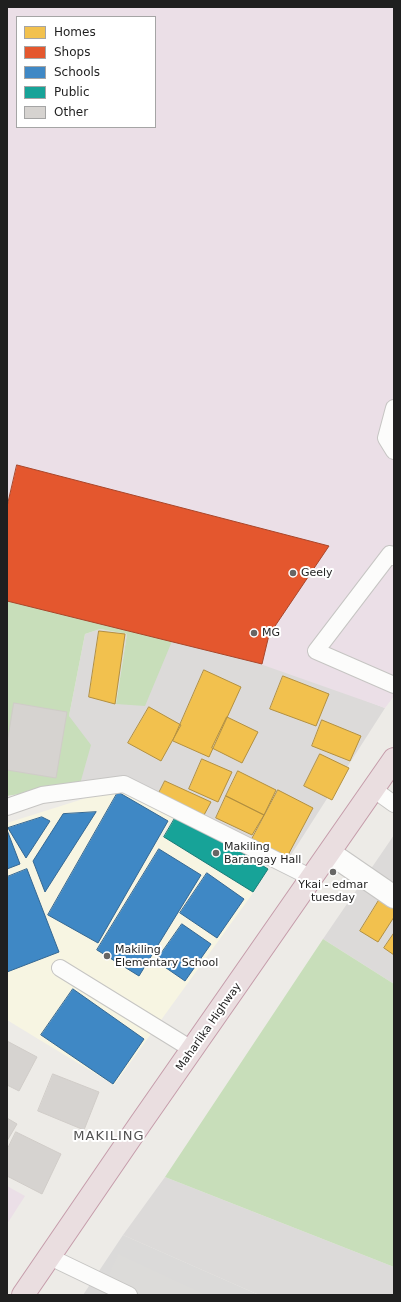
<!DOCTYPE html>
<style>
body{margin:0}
#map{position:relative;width:401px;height:1302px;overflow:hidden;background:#edebe7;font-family:"DejaVu Sans",sans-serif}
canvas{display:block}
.frame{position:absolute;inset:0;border:8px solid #1f1f1f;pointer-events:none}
.legend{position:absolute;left:16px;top:16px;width:140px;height:112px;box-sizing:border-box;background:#fff;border:1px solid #a5a5a5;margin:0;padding:5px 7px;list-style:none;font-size:12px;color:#1f1f1f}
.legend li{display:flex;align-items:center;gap:8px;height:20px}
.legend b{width:20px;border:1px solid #a5a5a5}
</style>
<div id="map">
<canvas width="401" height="1302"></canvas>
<div class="frame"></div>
<ul class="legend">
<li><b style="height:11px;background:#f2c14e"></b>Homes</li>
<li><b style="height:11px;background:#e4572e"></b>Shops</li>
<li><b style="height:11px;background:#3f88c5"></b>Schools</li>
<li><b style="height:11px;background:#17a398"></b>Public</li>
<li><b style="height:11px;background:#d6d3d0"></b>Other</li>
</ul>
</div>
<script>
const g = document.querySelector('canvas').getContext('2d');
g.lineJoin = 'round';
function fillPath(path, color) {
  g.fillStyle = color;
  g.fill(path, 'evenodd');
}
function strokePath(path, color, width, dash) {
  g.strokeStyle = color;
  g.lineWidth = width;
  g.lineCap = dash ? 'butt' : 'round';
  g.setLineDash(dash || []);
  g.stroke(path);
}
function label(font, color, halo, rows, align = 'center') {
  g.font = font + ' "DejaVu Sans",sans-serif';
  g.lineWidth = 4;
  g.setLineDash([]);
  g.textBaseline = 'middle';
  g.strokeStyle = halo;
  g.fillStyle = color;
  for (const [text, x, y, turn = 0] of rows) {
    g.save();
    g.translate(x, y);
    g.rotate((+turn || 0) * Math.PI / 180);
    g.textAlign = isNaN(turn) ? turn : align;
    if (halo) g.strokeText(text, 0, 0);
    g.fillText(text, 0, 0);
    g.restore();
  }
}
const residential = new Path2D(`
 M100,629L127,634L116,704L175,634L287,670L385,708L289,858L80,784L69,716L85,634Z
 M394,835V984L323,939Z
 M165,1177L394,1267V1295H259L123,1235Z`);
const industrial = new Path2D(`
 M7,7H394V696L385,708L175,634L7,593ZM17,17H155V127H17Z
 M7,1186L25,1196L7,1224Z`);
const education = new Path2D(`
 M124,786L176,813L161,836L253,893L114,1085L7,1020V823Z`);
const religious = new Path2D(`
 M123,1235L259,1295H83Z`);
const forest = new Path2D(`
 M7,595L175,634L145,706L116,704L127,634L100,629L85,634L69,716L91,745L80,784L7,796Z
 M323,939L394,984V1267L165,1177Z`);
const parking = new Path2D(`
 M118,1254L206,1295H99Z`);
const homes = new Path2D(`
 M99,631L125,634L115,704L89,697Z
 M204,670L241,687L209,757L173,741Z
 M283,676L329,694L316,726L270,709Z
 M149,707L181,725L161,761L128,743Z
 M227,717L258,732L242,763L212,748Z
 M322,720L361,736L350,761L312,746Z
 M320,754L349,768L332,800L304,786Z
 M202,759L232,772L218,802L189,789Z
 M238,771L276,790L264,815L226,796Z
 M165,781L211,802L204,815L159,793Z
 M278,790L313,808L287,857L252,839Z
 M226,796L264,815L252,835L216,818Z
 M381,897L394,905V917L378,942L360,931Z
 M394,933V955L384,948Z`);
const shops = new Path2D(`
 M17,465L329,546L269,635L262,664L7,601V507Z`);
const schools = new Path2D(`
 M118,792L168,821L98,943L48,915Z
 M96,812L45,892L33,861L63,814Z
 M42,817L50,821L26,858L8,828Z
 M7,830L20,864L7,869Z
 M159,849L201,875L139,976L97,950Z
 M27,869L59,952L7,972V877Z
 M207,873L244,899L217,938L180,913Z
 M182,924L211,944L185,981L156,961Z
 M73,989L144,1039L113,1084L41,1035Z`);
const public = new Path2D(`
 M178,813L268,869L253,892L164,837Z`);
const building = new Path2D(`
 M14,703L67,712L56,778L7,770V744Z
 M7,1041L37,1057L19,1091L7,1085Z
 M53,1074L99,1092L84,1130L38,1111Z
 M7,1118L17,1124L7,1141Z
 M16,1132L61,1154L42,1194L7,1176V1150Z`);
const lane = new Path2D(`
 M394,408L386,438L394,451
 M394,557L390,554L316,651L394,685
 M373,789L394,804
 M7,807L42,795L124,784L312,878
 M60,968L193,1050
 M50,1257L129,1295`);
const street = new Path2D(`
 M330,853L394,897`);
const highway = new Path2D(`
 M23,1295L140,1124L394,759`);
const markers = [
 [293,573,4,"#676665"],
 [254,633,4,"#676665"],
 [216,853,4,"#676665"],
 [333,872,4,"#676665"],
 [107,956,4,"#676665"]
];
const poiNames = [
 ["Geely",301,573],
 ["MG",262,633],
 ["Makiling",224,847],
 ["Barangay Hall",224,860],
 ["Ykai - edmar",333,885,"center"],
 ["tuesday",333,898,"center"],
 ["Makiling",115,950],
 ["Elementary School",115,963]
];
const streetNames = [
 ["Maharlika Highway",209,1027,-55]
];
const quarterNames = [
 ["MAKILING",109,1137]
];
fillPath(residential, '#dcdad9');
fillPath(industrial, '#ebdfe7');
fillPath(education, '#f7f5e2');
fillPath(religious, '#dbdad9');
fillPath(forest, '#c8deba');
fillPath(parking, '#dcdbd9');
fillPath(homes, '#f2c14e');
strokePath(homes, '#b39040', 1);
fillPath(shops, '#e4572e');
strokePath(shops, '#a9462a', 1);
fillPath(schools, '#3f88c5');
strokePath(schools, '#356893', 1);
fillPath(public, '#17a398');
strokePath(public, '#197b74', 1);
fillPath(building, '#d6d3d0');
strokePath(building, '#d0ccc8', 1);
strokePath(lane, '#c6c5c3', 18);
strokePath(street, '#c6c5c3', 24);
strokePath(highway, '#c59caa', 24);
strokePath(lane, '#fcfcfb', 16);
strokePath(street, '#fcfcfb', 22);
strokePath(highway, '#eadee0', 22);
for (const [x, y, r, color] of markers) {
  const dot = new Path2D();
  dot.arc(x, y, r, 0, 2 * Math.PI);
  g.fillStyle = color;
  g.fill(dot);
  strokePath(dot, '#fff', 1.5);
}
label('11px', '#1f1f1f', '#fff', poiNames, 'left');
label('11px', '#1f1f1f', '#fff', streetNames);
g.letterSpacing = '1px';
label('13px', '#525252', '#fff', quarterNames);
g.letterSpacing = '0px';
</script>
